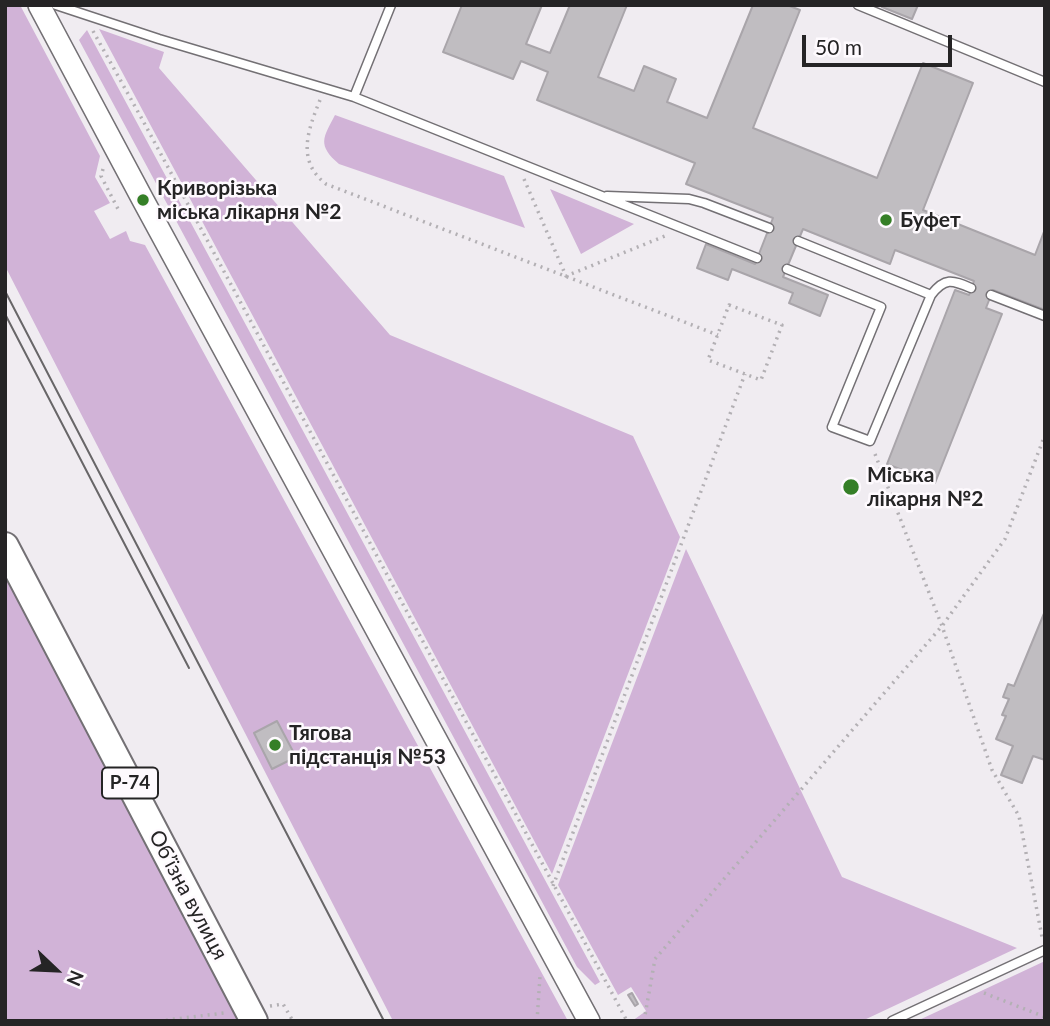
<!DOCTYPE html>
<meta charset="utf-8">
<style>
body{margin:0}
#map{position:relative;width:1050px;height:1026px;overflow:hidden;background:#f0ecf1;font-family:Lato,sans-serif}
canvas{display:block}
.frame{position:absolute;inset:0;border:7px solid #252425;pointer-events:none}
.north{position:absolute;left:21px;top:935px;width:70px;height:70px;-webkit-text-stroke:5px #fefafe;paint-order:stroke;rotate:113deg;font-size:19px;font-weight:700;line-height:28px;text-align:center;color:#252425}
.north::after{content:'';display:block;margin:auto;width:24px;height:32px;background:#252425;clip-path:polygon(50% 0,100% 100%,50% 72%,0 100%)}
.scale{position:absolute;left:802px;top:35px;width:150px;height:32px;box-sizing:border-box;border:4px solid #252425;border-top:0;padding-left:9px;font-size:21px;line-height:24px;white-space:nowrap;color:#252425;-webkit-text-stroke:5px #fefafe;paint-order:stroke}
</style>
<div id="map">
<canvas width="1050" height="1026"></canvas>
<div class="frame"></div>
<div class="north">N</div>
<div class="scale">50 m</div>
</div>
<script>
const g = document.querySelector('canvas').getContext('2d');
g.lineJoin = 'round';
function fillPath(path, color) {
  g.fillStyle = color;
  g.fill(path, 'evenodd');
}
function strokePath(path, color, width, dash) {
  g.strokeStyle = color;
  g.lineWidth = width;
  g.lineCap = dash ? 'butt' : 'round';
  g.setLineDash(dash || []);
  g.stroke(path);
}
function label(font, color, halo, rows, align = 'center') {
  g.font = font + ' Lato,sans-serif';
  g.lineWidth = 5;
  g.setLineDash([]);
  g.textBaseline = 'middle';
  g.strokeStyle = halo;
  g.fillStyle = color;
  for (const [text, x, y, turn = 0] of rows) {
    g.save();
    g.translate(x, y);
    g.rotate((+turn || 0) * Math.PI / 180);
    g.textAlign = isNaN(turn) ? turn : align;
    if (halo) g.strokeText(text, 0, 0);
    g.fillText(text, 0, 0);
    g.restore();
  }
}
const green = new Path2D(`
 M5,5H20L100,156L95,177L110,203L94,211L110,239L126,231L130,241L145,245L568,1021H393L5,266Z
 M99,29L164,52L159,68L390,335L633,436L680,537L552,874Z
 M87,30L600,982L595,985L577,967L79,40Z
 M335,115L504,176L525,228L339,164C317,145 323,138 335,115Z
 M550,189L634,224L581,254Z
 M5,546L254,1021H5Z
 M686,549L842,877L1017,948L862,1021H632L646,1011L631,987L618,995L558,885Z
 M1045,961V1021H917Z`);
const building = new Path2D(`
 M462,5H542L526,44L550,53L570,5H627L598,77L634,91L644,66L676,79L667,102L707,118L753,5H787L800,10L753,128L877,178L923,63L973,83L923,210L1035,255L1045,229V310L993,290L986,308L1002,314L935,483L887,464L955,290L969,295L974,281L895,250L890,264L803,229L783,277L828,295L820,316L789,303L793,293L732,269L728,280L697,268L706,244L755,264L773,218L686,184L695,163L537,100L548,72L521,61L513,79L443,52Z
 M883,5H918L912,19L882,7Z
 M1045,611V760L1033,756L1022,783L1001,775L1013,746L996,739L1006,716L1002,715L1009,699L1003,697L1008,684L1014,686Z
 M277,721L296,757L272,769L254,733Z
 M632,993L638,1004L635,1006L628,995Z`);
const path = new Path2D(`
 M93,31L142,119L627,1021
 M320,100C308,130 296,161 326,184L718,335
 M103,169L101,176L118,209
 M524,179L566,276L665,236
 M729,305L782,325L761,380L708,360Z
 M875,454L942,626L992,770L1019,816L1042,937
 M553,886L745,374
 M984,993L1045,1017
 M270,1006L283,1004L293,1021
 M159,1021L224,1013
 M537,1021L540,976
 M644,1021L655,959L942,626L1005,539L1045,435`);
const service = new Path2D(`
 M56,5L159,39L354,97L757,258
 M858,5L1045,82
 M354,97L391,5
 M607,196L689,199L704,203L769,228
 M787,269L881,307L832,427L870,441L931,295L798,241
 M931,295C945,277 952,280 971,288
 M991,295L1045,316
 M892,1021L1045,950`);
const tertiary = new Path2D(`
 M39,5L143,200L589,1021`);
const primary = new Path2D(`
 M5,546L254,1021`);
const tram = new Path2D(`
 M5,291L384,1021
 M5,314L189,668`);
const markers = [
 [143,200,7,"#357f27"],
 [886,220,7,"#357f27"],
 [851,487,9,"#357f27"],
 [275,745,7,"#357f27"]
];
const shields = [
 [130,783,56]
];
const shieldNames = [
 ["Р-74",130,783]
];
const poiNames = [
 ["Криворізька",157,188],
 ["міська лікарня №2",157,212],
 ["Буфет",900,220],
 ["Міська",867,475],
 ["лікарня №2",867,499],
 ["Тягова",289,733],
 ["підстанція №53",289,757]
];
const streetNames = [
 ["Обʼїзна вулиця",188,895,62]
];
fillPath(green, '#d1b3d7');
fillPath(building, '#c0bdc1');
strokePath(building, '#a9a5aa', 2);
strokePath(service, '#737074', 11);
strokePath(tertiary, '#737074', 24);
strokePath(primary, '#737074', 30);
strokePath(path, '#b3b0b4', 3.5, [2, 5]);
strokePath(service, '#fff', 8);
strokePath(tertiary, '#fff', 21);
strokePath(primary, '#fff', 26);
strokePath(tram, '#686668', 2);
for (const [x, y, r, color] of markers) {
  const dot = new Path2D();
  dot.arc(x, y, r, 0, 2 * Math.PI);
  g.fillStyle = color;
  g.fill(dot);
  strokePath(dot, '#fefafe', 2.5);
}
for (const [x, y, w] of shields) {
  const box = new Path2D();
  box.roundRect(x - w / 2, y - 15.5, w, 31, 5);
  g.fillStyle = '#fefafe';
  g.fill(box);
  strokePath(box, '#252425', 2);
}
label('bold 19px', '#252425', null, shieldNames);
label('bold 21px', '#252425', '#fefafe', poiNames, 'left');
label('21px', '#252425', '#fefafe', streetNames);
</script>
